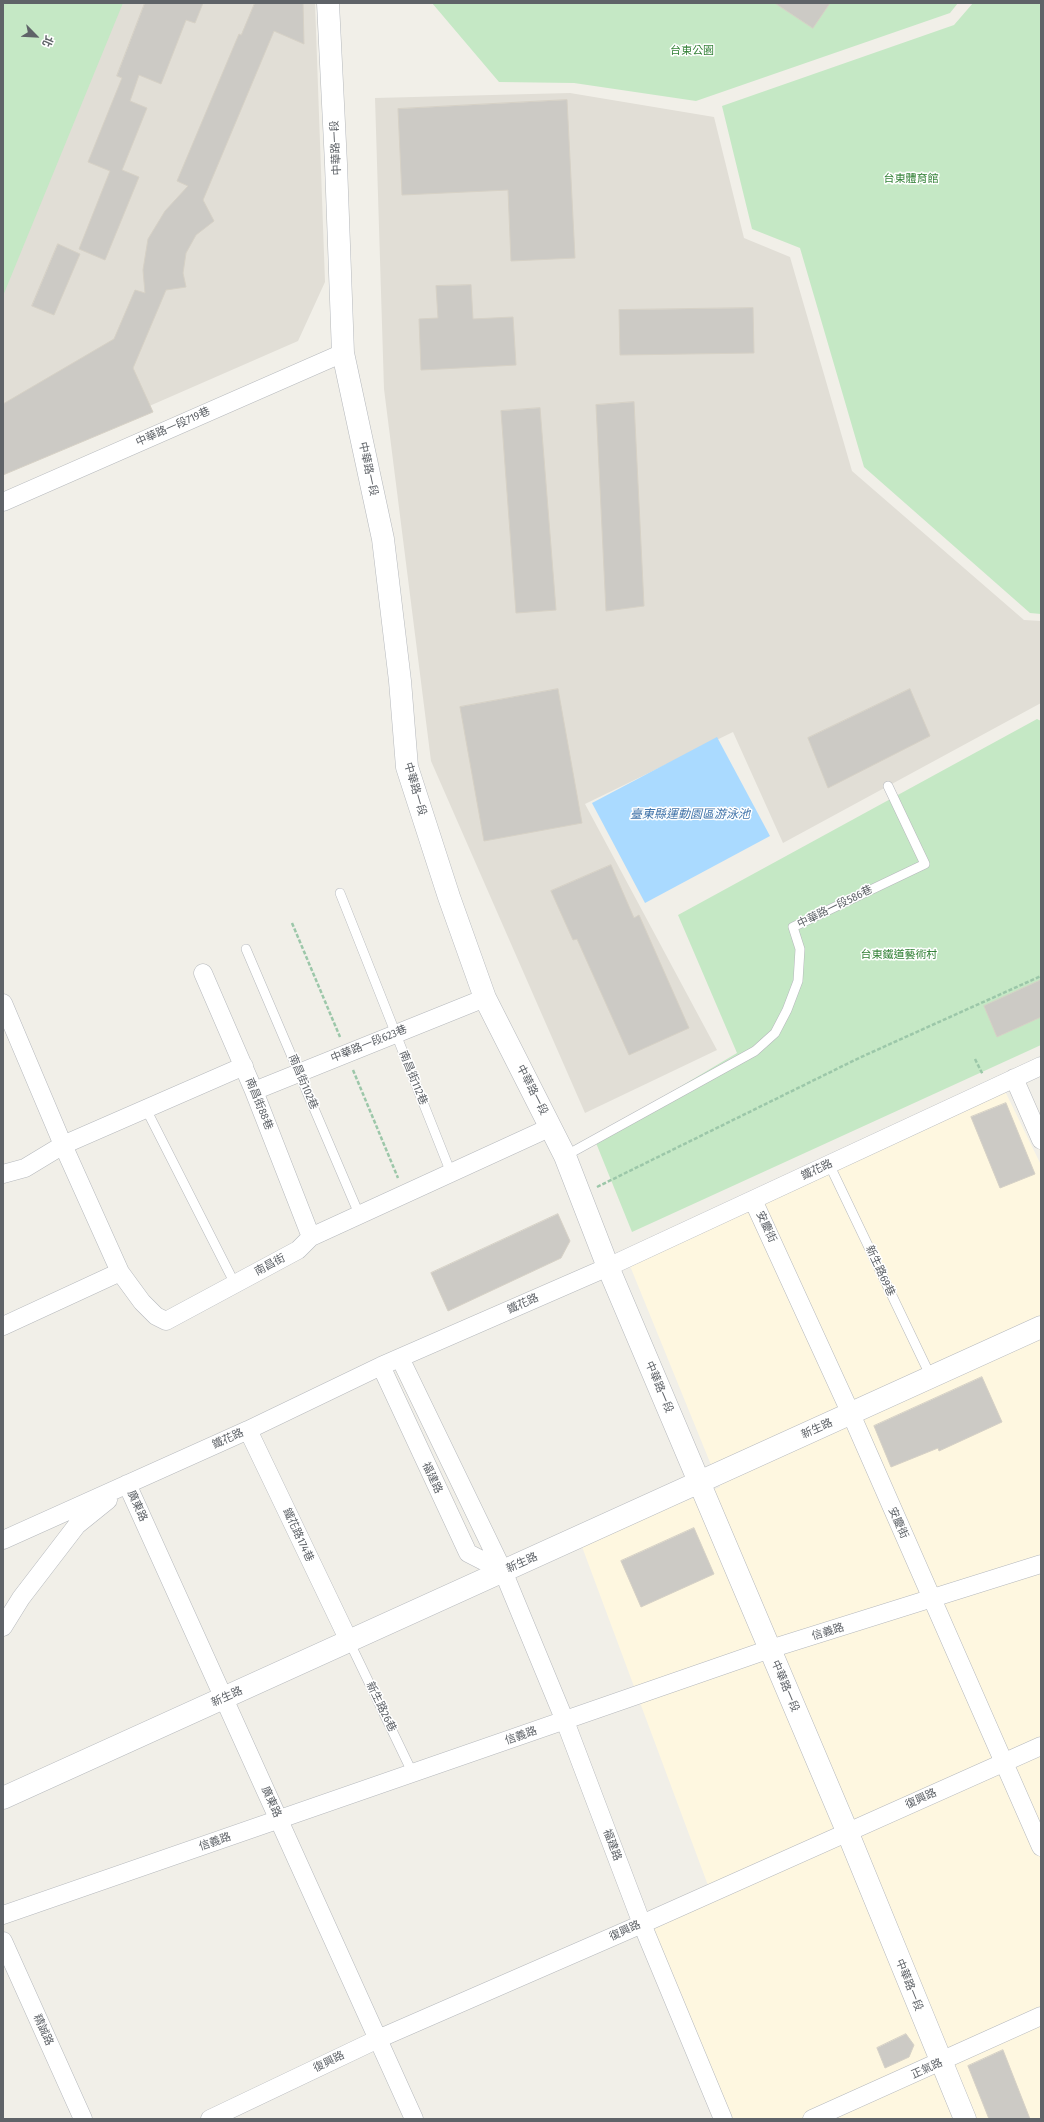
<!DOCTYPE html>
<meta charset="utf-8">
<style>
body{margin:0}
#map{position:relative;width:1044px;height:2122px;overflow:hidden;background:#f1efe8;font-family:"Fira Sans Condensed","Noto Sans TC",sans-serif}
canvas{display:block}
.frame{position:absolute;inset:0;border:4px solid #5f6368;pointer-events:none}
.north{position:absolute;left:16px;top:16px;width:40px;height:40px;-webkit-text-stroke:3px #fff;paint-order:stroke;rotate:114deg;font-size:11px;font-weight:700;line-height:16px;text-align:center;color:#5f6368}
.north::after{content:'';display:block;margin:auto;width:14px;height:18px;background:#5f6368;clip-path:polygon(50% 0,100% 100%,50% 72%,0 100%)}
</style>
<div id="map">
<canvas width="1044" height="2122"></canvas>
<div class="frame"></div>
<div class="north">北</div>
</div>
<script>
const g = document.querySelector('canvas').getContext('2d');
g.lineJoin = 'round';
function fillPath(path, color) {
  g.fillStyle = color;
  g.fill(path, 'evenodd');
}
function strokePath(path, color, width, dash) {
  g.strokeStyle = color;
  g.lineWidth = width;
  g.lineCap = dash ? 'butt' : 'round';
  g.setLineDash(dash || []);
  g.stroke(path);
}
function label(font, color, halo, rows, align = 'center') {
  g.font = font + ' "Fira Sans Condensed","Noto Sans TC",sans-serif';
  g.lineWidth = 3;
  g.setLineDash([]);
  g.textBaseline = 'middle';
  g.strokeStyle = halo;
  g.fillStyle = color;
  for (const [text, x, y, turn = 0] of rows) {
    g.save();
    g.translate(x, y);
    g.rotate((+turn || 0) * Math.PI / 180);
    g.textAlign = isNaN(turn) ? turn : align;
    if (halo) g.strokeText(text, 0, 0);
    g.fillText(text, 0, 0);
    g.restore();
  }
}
const commercial = new Path2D(`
 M1003,1087L1041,1165V2119H718L635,1918L709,1888L581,1544L720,1487L628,1261Z`);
const education = new Path2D(`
 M3,3H315L325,282L298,341L3,470Z
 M570,93L714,117L744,238L790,257L852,471L1024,620L1041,621V703L783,843L733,732L585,804L717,1050L585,1113L431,761L384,389L375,98Z`);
const green = new Path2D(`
 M3,3H123L3,296Z
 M432,3H958L950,13L696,101L574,83L499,82Z
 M973,3H1041V614L1030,613L864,467L800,248L752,229L722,106L954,25Z
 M1037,719L1041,721V1045L632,1232L594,1138L737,1053L678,915Z`);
const water = new Path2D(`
 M717,737L770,836L645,903L592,803Z`);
const building = new Path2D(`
 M145,3H203L195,23L186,20L161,84L139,75L130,101L147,108L122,170L139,177L105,260L79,249L110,171L88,162L122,78L117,76Z
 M255,3H303L304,44L274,31L203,200L214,221L196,235L186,253L183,273L186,287L166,290L133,368L153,412L3,475V404L114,339L135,290L145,293L143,270L148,239L165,211L188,186L177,181L239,34L241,35Z
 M775,3H830L813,28Z
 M567,100L575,258L511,261L508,190L402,195L398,109Z
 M58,244L80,254L54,315L32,306Z
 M471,285L473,319L513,317L516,365L421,370L419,319L438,318L436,286Z
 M753,308L754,353L620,355L619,310Z
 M634,402L644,606L606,611L596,405Z
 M540,408L556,610L516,613L501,411Z
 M558,689L582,823L484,841L460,707Z
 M910,689L930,736L828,788L808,738Z
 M611,865L634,918L639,915L689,1028L629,1055L577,939L573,940L551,891Z
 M1041,980V1017L997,1037L984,1006Z
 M1006,1103L1035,1174L1000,1188L971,1117Z
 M558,1214L570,1241L561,1258L448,1311L431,1273Z
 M982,1377L1002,1422L939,1451L938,1448L891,1467L874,1426Z
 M694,1528L714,1574L641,1607L621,1561Z
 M906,2034L914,2045L909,2057L885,2068L877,2048Z
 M1003,2050L1030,2119H989L968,2066Z`);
const path = new Path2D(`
 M292,923L340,1037
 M975,1059L983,1075
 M353,1070L398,1178
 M597,1187L859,1058L1041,976`);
const service = new Path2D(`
 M340,893L451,1173
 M246,949L359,1214
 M146,1109L235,1284
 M565,1156L755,1051L775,1033L787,1010L798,981L800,949L793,927L925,864L888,786
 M829,1164L931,1377
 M349,1641L413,1774`);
const minor = new Path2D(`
 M3,502L343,353
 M203,973L254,1091L311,1237
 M3,1003L63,1145L120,1272L142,1302L156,1316L166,1321L298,1250L311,1237L551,1127
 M1014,1078L1041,1140
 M254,1091L485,998
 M3,1174L25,1168L63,1145L244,1066
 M753,1200L851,1414L1041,1847
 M3,1326L120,1272
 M400,1358L503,1571L565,1721L642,1924L723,2119
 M381,1366L468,1553L503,1571
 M248,1430L349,1641
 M127,1484L414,2119
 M3,1540L248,1430L381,1366L608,1267L1041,1066
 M3,1627L21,1598L77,1525L108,1500
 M3,1915L770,1649L1041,1564
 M3,1941L83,2119
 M210,2119L378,2039L642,1924L1041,1746
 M812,2119L1041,2016`);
const tertiary = new Path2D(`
 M328,3L336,164L343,353L383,539L400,681L407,767L449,897L485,998L565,1156L608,1267L847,1831L965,2119
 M3,1798L1041,1327`);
const parkNames = [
 ["台東公園",692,51],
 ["台東體育館",911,179],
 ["台東鐵道藝術村",899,955]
];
const streetNames = [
 ["中華路一段",336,148,-93],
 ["中華路一段719巷",173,427,-24],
 ["中華路一段",368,469,78],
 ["中華路一段",415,789,74],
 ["中華路一段586巷",835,907,-26],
 ["中華路一段623巷",369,1044,-22],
 ["南昌街112巷",413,1078,68],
 ["南昌街102巷",303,1082,67],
 ["中華路一段",532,1090,63],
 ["南昌街88巷",259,1104,68],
 ["鐵花路",817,1170,-25],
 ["安慶街",766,1227,65],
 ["南昌街",270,1265,-28],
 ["新生路69巷",880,1271,65],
 ["鐵花路",523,1304,-24],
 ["中華路一段",659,1387,67],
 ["新生路",817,1429,-24],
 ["鐵花路",228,1439,-24],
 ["福建路",432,1478,65],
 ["廣東路",137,1506,66],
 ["安慶街",898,1523,66],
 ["鐵花路174巷",298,1535,65],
 ["新生路",522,1563,-24],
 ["信義路",828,1632,-17],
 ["中華路一段",785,1686,67],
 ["新生路",227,1697,-24],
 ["新生路26巷",381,1707,64],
 ["信義路",521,1736,-19],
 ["復興路",921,1799,-24],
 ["廣東路",271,1802,66],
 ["信義路",215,1842,-19],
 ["福建路",612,1845,69],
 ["復興路",625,1931,-24],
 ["中華路一段",909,1985,68],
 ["精誠路",43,2030,66],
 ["復興路",329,2062,-26],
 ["正氣路",927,2069,-24]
];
const waterNames = [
 ["臺東縣運動園區游泳池",690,815]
];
fillPath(commercial, '#fef7e0');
fillPath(education, '#e1ded6');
fillPath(green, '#c5e8c5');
fillPath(water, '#aadaff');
fillPath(building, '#cccac5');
strokePath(building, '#d6d1c6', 1);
strokePath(service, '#b5b8bc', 10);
strokePath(minor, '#b5b8bc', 19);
strokePath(tertiary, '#b5b8bc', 23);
strokePath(path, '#9cc7a9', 2.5, [4, 2]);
strokePath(service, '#fff', 9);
strokePath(minor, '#fff', 18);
strokePath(tertiary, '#fff', 22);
label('11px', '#348238', '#fff', parkNames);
label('11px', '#5f6368', '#fff', streetNames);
label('italic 12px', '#4174aa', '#fff', waterNames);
</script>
